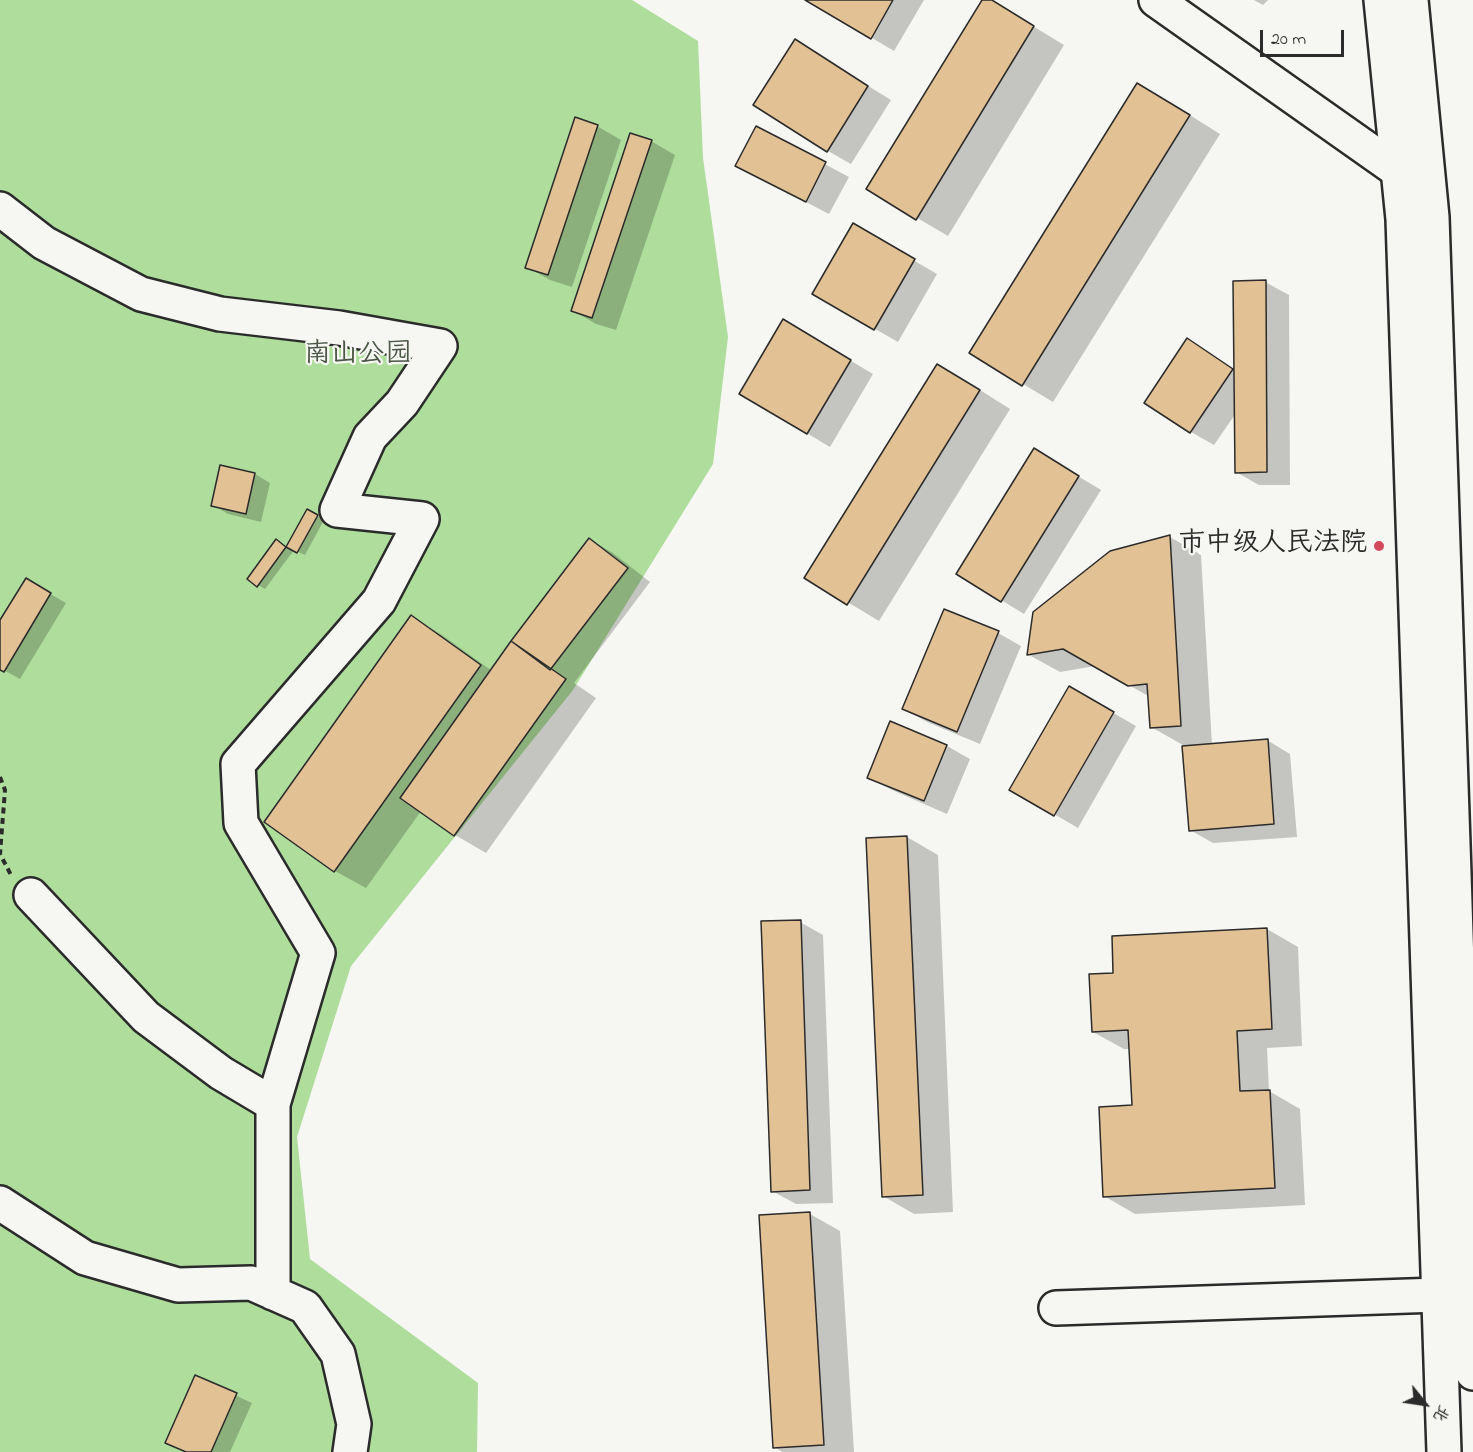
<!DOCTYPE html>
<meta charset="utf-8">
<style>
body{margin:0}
#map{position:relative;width:1473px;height:1452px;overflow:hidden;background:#f6f6f2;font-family:"Indie Flower","LXGW WenKai TC",sans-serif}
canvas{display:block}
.north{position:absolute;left:1395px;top:1374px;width:60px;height:60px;-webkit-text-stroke:4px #f6f6f2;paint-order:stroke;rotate:120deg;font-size:16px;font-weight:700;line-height:24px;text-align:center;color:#2b2b2b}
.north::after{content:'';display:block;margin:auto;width:21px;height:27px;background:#2b2b2b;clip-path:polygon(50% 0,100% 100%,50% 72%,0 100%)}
.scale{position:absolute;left:1260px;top:30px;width:84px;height:27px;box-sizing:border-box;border:3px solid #2b2b2b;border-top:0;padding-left:8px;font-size:18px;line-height:21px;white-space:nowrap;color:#2b2b2b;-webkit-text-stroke:4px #f6f6f2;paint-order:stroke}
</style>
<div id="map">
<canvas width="1473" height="1452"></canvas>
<div class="north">北</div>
<div class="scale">20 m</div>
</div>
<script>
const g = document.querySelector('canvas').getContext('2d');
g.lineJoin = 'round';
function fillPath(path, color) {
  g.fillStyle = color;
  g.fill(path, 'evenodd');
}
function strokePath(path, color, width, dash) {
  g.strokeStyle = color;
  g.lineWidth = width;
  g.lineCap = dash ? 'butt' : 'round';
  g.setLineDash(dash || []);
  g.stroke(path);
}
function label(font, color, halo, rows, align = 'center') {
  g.font = font + ' "Indie Flower","LXGW WenKai TC",sans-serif';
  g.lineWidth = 4.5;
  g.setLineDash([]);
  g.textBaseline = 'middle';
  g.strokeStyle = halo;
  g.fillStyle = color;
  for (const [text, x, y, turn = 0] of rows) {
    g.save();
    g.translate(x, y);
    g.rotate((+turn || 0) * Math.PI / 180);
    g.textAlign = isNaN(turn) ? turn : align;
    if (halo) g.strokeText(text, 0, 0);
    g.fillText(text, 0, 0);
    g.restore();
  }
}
const green = new Path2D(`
 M0,0H632L698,41L703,158L728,337L713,464L573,690L351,966L297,1137L310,1259L478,1383L477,1452H0Z`);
const shadow = new Path2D(`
 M808,0H924L894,51Z
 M983,0H990L1064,45L948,236L868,189Z
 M1254,0H1268L1263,5Z
 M818,55L891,100L851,164L828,151Z
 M1169,102L1220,134L1053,402L1023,384Z
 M597,126L621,140L572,287L550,280L527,267Z
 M757,128L849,177L829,214L760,178Z
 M651,141L675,155L616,330L596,324L572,310Z
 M853,225L937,274L898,342L814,294Z
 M1265,282L1289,295L1290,485H1259L1236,472V413L1214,445L1191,432L1210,354L1235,371Z
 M784,321L873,374L830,447L741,394Z
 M969,383L1010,409L879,621L806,577Z
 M1058,464L1101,490L1024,614L1001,600Z
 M222,467L255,474L270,483L261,522L228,514L213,505Z
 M308,511L324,520L305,555L294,550L265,589L258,585L283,545L287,548Z
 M1170,537L1201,555L1212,745L1267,740L1290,754L1297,837L1213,843L1190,830L1183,745L1151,727L1150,697L1095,666L1060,672L1029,655Z
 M590,540L613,553L650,582L574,683L596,698L486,853L455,835L421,811L366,888L335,871L266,822L412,617L442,635L492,671Z
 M26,580L66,603L20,679L0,668V623Z
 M998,633L1021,646L980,744L927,722L904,709Z
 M1070,688L1136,726L1078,828L1011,789Z
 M891,723L947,746L970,759L947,814L892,790L868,777Z
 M907,837L938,855L953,1212L914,1214L883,1196Z
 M800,922L823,935L833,1203L796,1204L772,1191Z
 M1267,929L1298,947L1302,1046L1267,1048L1269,1091L1300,1109L1305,1205L1135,1214L1104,1196L1134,1107L1131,1049H1124L1093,1032L1115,975Z
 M810,1214L840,1231L854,1452H782L775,1447Z
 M196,1377L252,1403L230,1452H184L167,1442Z`);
const building = new Path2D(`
 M805,0H893L871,39Z
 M982,0H992L1034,26L916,220L866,189Z
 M795,39L868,86L827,152L753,105Z
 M1137,83L1190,115L1022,386L969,353Z
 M575,117L598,125L548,275L525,268Z
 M756,126L826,162L806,202L735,166Z
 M630,133L652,140L592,318L571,311Z
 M853,223L915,259L874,330L812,294Z
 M1266,280L1267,472L1235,473L1233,281Z
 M783,319L851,360L807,434L739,394Z
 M1187,338L1233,369L1190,433L1144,403Z
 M937,364L980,390L847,605L804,578Z
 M1034,448L1079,476L1001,602L956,574Z
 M220,465L255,473L246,514L211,506Z
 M307,509L318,515L297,553L286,547Z
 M1170,535L1181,726L1150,728L1147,684L1128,686L1063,649L1027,655L1033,612L1110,551Z
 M589,538L628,568L550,670L511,641Z
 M276,539L286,547L257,587L247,579Z
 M26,578L51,593L4,672L0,670V620Z
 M944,609L999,631L957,732L902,709Z
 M411,615L481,665L334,872L264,822Z
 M511,641L566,679L454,836L400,798Z
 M1069,686L1114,712L1054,816L1009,790Z
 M890,721L947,745L924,801L867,778Z
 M1268,739L1274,824L1189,831L1182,746Z
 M907,836L923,1195L882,1197L866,838Z
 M801,920L810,1190L771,1192L761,921Z
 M1267,928L1272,1029L1237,1031L1240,1091L1270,1090L1275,1188L1103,1197L1099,1107L1132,1105L1128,1030L1092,1032L1089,974L1113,973L1112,936Z
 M810,1212L824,1445L773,1448L759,1215Z
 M195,1375L237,1393L211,1452H186L165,1443Z`);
const path = new Path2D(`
 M0,777L5,790L0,854L11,875`);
const minor = new Path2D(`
 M1156,0L1397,170H1423
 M0,209L44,243L141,294L220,314L339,328L440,346L402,403L370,437L337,510L422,519L379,601L238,764L241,823L318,953L273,1104V1293
 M31,895L146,1017L221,1073L273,1104
 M0,1203L85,1258L178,1285L251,1283L305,1307L338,1354L354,1424L350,1452
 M1056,1308L1438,1295L1465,1291`);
const major = new Path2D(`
 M1381,0L1403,219L1444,1452
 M1411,0L1432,217L1468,1291L1473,1373`);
const markers = [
 [1379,546,6,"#d1495b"]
];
const parkNames = [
 ["南山公园",358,357]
];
const poiNames = [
 ["市中级人民法院",1367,546]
];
fillPath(green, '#aedd9c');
fillPath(shadow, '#0003');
fillPath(building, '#e2c194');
strokePath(building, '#2b2b2b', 1.5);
strokePath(minor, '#2b2b2b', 38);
strokePath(major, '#2b2b2b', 38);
strokePath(path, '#2b2b2b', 4, [6, 4.5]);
strokePath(minor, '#f6f6f2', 33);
strokePath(major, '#f6f6f2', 33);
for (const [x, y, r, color] of markers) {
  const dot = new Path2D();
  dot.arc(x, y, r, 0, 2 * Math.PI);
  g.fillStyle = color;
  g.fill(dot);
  strokePath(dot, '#f6f6f2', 2);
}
label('27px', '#4c5847', '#f6f6f2', parkNames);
label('27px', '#2b2b2b', '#f6f6f2', poiNames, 'right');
</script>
